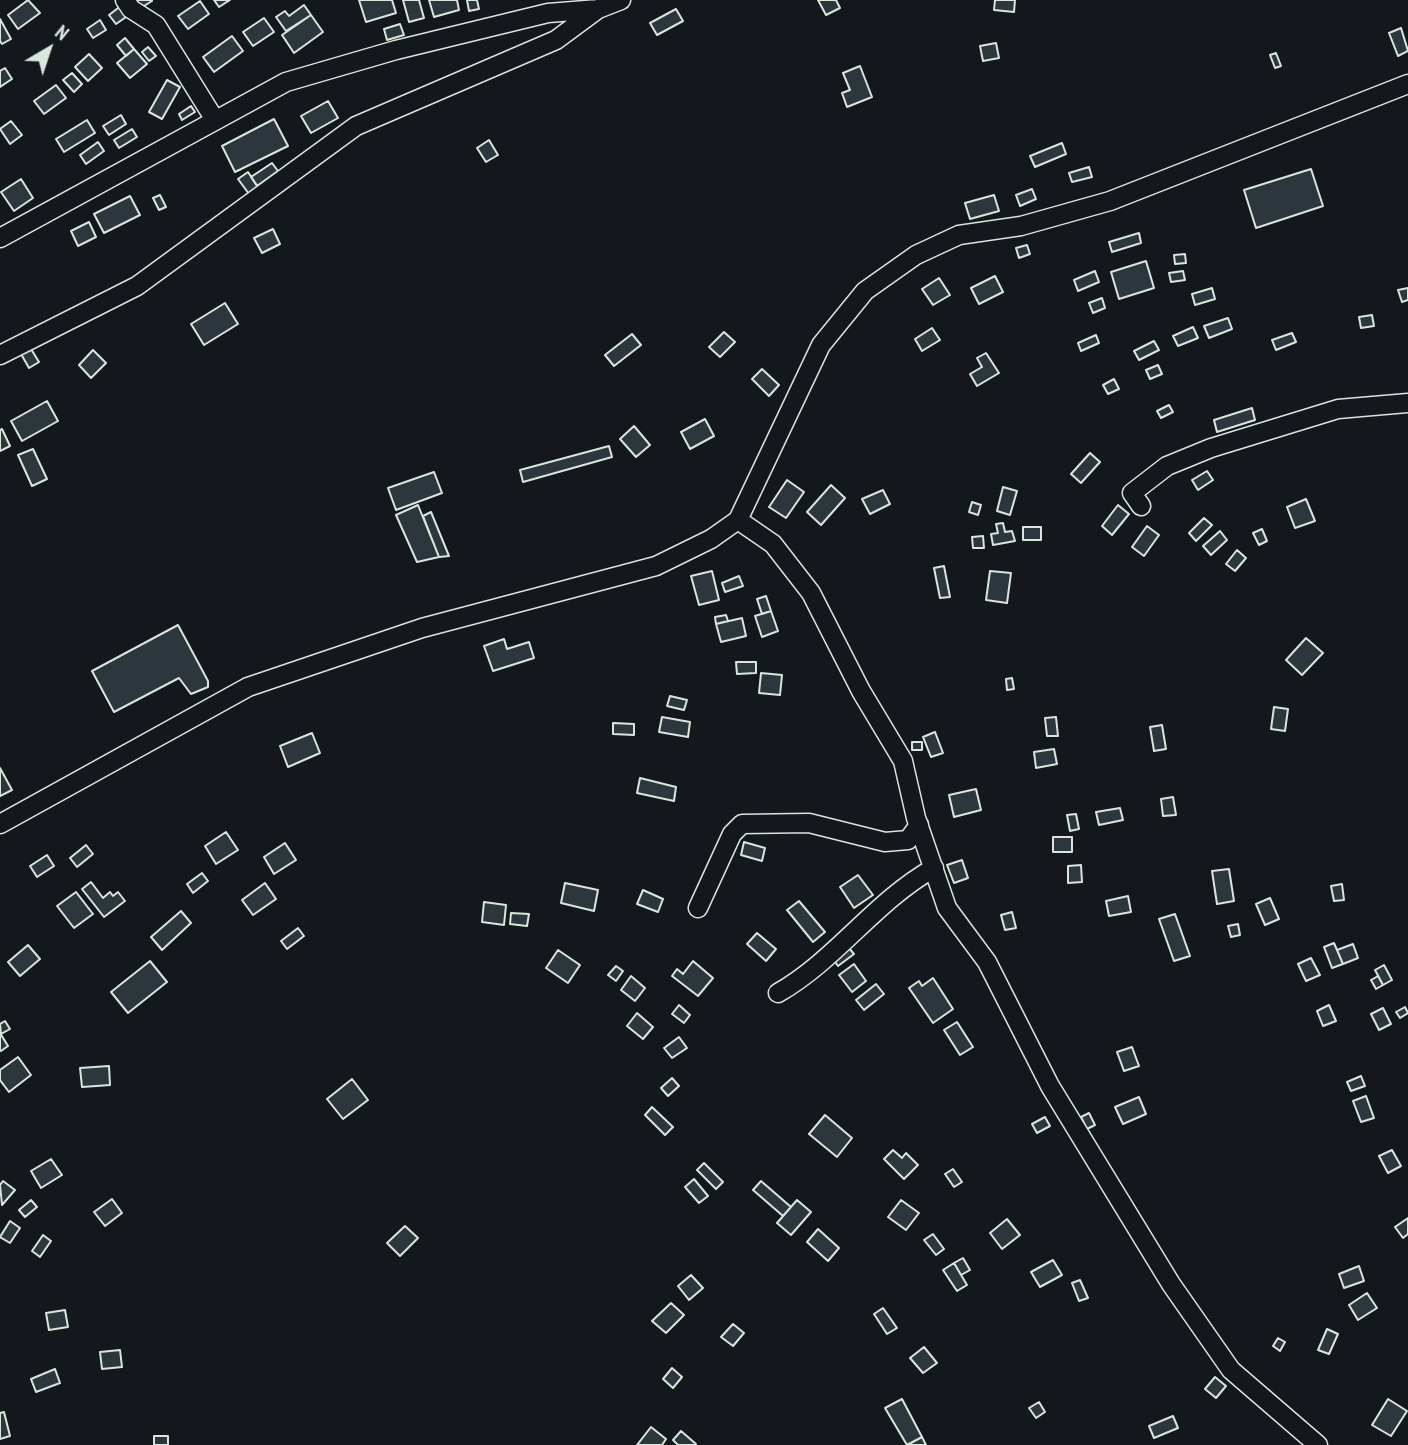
<!DOCTYPE html>
<style>
body{margin:0}
#map{position:relative;width:1408px;height:1445px;overflow:hidden;background:#14181c;font-family:"PT Sans Narrow",sans-serif}
canvas{display:block}
.north{position:absolute;left:14px;top:14px;width:70px;height:70px;-webkit-text-stroke:5px #14181c;paint-order:stroke;rotate:39deg;font-size:19px;font-weight:700;line-height:28px;text-align:center;color:#d8e6dc}
.north::after{content:'';display:block;margin:auto;width:24px;height:32px;background:#d8e6dc;clip-path:polygon(50% 0,100% 100%,50% 72%,0 100%)}
</style>
<div id="map">
<canvas width="1408" height="1445"></canvas>
<div class="north">N</div>
</div>
<script>
const g = document.querySelector('canvas').getContext('2d');
g.lineJoin = 'round';
function fillPath(path, color) {
  g.fillStyle = color;
  g.fill(path, 'evenodd');
}
function strokePath(path, color, width, dash) {
  g.strokeStyle = color;
  g.lineWidth = width;
  g.lineCap = dash ? 'butt' : 'round';
  g.setLineDash(dash || []);
  g.stroke(path);
}
const building = new Path2D(`
 M28,0L40,13L18,29L8,15Z
 M133,0H152V1L139,9Z
 M214,0H230L219,7Z
 M359,0H392L396,13L366,22Z
 M403,0H419L424,18L409,22Z
 M429,0H457L459,10L434,17Z
 M467,0H477L479,9L469,11Z
 M818,0H836L840,8L826,15Z
 M995,0H1015L1014,12L994,10Z
 M200,1L209,14L188,29L178,16Z
 M122,5L129,15L116,24L109,15Z
 M304,5L311,15L286,31L276,17L285,11L289,16Z
 M676,9L683,21L657,35L650,23Z
 M311,15L323,32L294,53L282,35Z
 M264,18L274,32L253,46L243,32Z
 M0,19L11,39L2,44L0,41Z
 M100,20L106,30L93,38L87,29Z
 M400,24L404,35L387,40L384,29Z
 M1401,28L1408,51L1398,56L1389,33Z
 M232,36L243,51L214,72L203,57Z
 M125,38L134,49L126,56L117,45Z
 M996,43L999,58L983,61L980,46Z
 M148,47L156,56L149,61L142,52Z
 M134,49L147,64L130,78L117,63Z
 M1276,53L1281,66L1275,68L1270,55Z
 M89,54L102,68L88,81L75,67Z
 M860,66L872,97L847,107L842,93L850,90L843,73Z
 M5,68L12,79L0,87V71Z
 M72,73L82,84L74,92L63,80Z
 M167,80L180,87L162,119L149,112Z
 M56,85L66,98L44,114L34,101Z
 M328,101L338,118L311,133L301,116Z
 M191,106L195,112L182,120L179,114Z
 M121,115L126,124L109,135L103,126Z
 M274,119L288,146L235,172L222,146Z
 M87,120L95,133L64,152L56,139Z
 M11,121L22,135L10,144L0,129Z
 M132,129L137,137L119,148L114,140Z
 M489,140L498,155L486,162L477,148Z
 M98,142L104,151L86,164L80,155Z
 M1062,143L1066,154L1035,167L1030,156Z
 M272,163L278,171L257,186L251,177Z
 M1089,167L1092,177L1072,182L1069,173Z
 M1311,169L1323,206L1256,228L1244,190Z
 M248,172L258,187L249,194L238,179Z
 M21,179L33,198L14,211L1,192Z
 M1032,189L1036,199L1020,206L1016,195Z
 M160,195L166,207L159,210L153,198Z
 M994,195L999,211L970,219L965,203Z
 M130,196L140,215L104,233L94,214Z
 M89,222L96,237L78,246L71,231Z
 M273,229L280,244L262,253L254,238Z
 M1139,233L1141,243L1112,252L1109,242Z
 M1027,245L1030,254L1019,258L1016,248Z
 M1185,254L1186,263L1175,264L1174,255Z
 M1146,261L1154,288L1119,299L1111,272Z
 M1095,271L1099,282L1078,291L1074,280Z
 M1183,271L1185,280L1171,282L1169,273Z
 M995,276L1003,292L979,304L971,288Z
 M939,278L950,295L933,305L922,289Z
 M1212,288L1215,299L1195,305L1192,294Z
 M1408,288V300L1402,302L1398,290Z
 M1102,298L1105,308L1093,313L1089,303Z
 M225,303L238,324L204,345L191,324Z
 M1372,315L1374,326L1361,328L1359,317Z
 M1228,318L1232,329L1209,338L1204,326Z
 M1193,327L1198,338L1178,346L1173,336Z
 M932,328L940,340L922,351L915,339Z
 M724,332L735,342L720,357L709,347Z
 M1292,333L1296,342L1276,350L1272,340Z
 M632,334L641,345L614,366L605,355Z
 M1096,335L1099,343L1081,351L1078,343Z
 M1154,341L1159,350L1139,360L1134,351Z
 M31,349L39,362L29,368L21,354Z
 M93,350L106,363L91,378L79,365Z
 M986,353L999,373L977,386L970,374L982,367L977,358Z
 M1158,365L1162,374L1150,379L1146,370Z
 M762,369L779,385L769,396L752,379Z
 M1114,379L1119,389L1108,394L1103,385Z
 M47,401L58,421L22,441L11,421Z
 M1169,405L1173,412L1161,418L1157,411Z
 M1252,408L1255,420L1217,432L1214,420Z
 M705,419L714,436L690,449L681,432Z
 M634,426L650,445L636,457L620,439Z
 M2,429L10,446L0,451V430Z
 M609,446L612,457L523,482L520,470Z
 M33,449L47,479L32,486L18,455Z
 M1090,453L1100,462L1081,483L1071,474Z
 M1207,471L1213,480L1198,490L1192,480Z
 M434,472L442,493L396,510L388,488Z
 M787,480L804,492L786,518L769,507Z
 M831,485L845,498L821,525L807,512Z
 M1003,487L1017,491L1010,515L997,511Z
 M883,490L890,504L870,514L862,499Z
 M1306,499L1315,521L1295,528L1287,507Z
 M972,502L981,505L978,515L969,512Z
 M418,505L439,557L417,562L396,515Z
 M1118,505L1129,514L1112,535L1102,526Z
 M431,512L449,556L439,557L423,516Z
 M1204,518L1212,525L1196,541L1189,533Z
 M1003,523L1005,532L1012,531L1015,541L993,545L991,534L998,533L996,524Z
 M1147,526L1159,535L1144,556L1132,547Z
 M1023,527H1041V540H1023Z
 M1262,529L1267,541L1259,545L1253,533Z
 M1220,531L1227,540L1211,555L1203,546Z
 M983,536L984,548H973L972,537Z
 M1237,550L1246,558L1235,571L1226,564Z
 M944,566L950,597L940,598L934,568Z
 M712,571L719,600L699,605L691,576Z
 M990,571L1011,573L1007,603L986,600Z
 M739,576L743,586L725,592L722,583Z
 M766,596L771,611L762,614L757,599Z
 M771,611L778,631L762,637L755,616Z
 M726,615L728,621L716,624L715,617Z
 M742,618L746,636L721,642L716,624Z
 M178,625L208,681V687L191,694L179,678L114,712L92,671Z
 M1306,638L1323,653L1302,675L1286,660Z
 M504,639L507,649L529,642L534,658L493,671L484,646Z
 M736,662H756V673L737,674Z
 M761,673L782,675L780,695L759,693Z
 M1012,678L1014,689L1007,690L1006,679Z
 M670,696L687,700L684,710L667,706Z
 M1274,707L1288,709L1285,731L1271,729Z
 M662,717L690,722L688,737L659,732Z
 M1056,717L1058,736H1047L1045,718Z
 M613,723L634,724V735L613,734Z
 M1162,725L1166,749L1154,751L1150,727Z
 M935,732L943,753L931,757L923,737Z
 M312,733L320,753L288,767L280,746Z
 M912,742H922V750H912Z
 M1054,749L1057,764L1036,768L1034,752Z
 M0,768L12,790L0,796Z
 M640,778L676,787L674,801L637,793Z
 M976,789L981,810L954,817L949,795Z
 M1173,797L1176,815L1163,816L1161,799Z
 M1120,808L1123,820L1099,825L1096,812Z
 M1076,814L1079,829L1070,831L1067,815Z
 M226,832L238,850L216,864L205,846Z
 M1053,837H1072V852H1053Z
 M744,842L765,848L762,861L741,855Z
 M285,843L296,860L274,874L264,857Z
 M86,845L93,854L77,867L70,858Z
 M47,855L54,866L37,877L30,866Z
 M962,860L968,878L954,883L947,865Z
 M1081,865L1082,882L1068,883V866Z
 M1229,869L1234,901L1217,904L1212,871Z
 M202,873L208,881L193,893L187,884Z
 M858,875L873,895L854,908L840,887Z
 M91,882L103,898L110,892L113,896L118,892L125,901L104,917L82,889Z
 M265,883L276,899L253,915L242,900Z
 M565,883L598,890L594,911L561,903Z
 M1342,884L1344,900L1334,901L1331,886Z
 M643,890L663,899L658,912L637,904Z
 M76,892L93,914L74,928L57,906Z
 M1128,896L1131,912L1109,916L1106,901Z
 M1270,898L1279,919L1265,925L1256,904Z
 M799,901L825,932L813,942L787,910Z
 M484,902L506,905L504,925L482,922Z
 M181,911L191,923L162,950L151,937Z
 M1012,912L1016,928L1005,930L1001,915Z
 M511,913L529,914L527,926L510,924Z
 M1175,914L1190,956L1174,961L1159,919Z
 M1238,924L1240,935L1231,937L1228,926Z
 M298,928L304,936L287,949L281,941Z
 M757,933L776,949L766,961L747,944Z
 M1334,943L1343,964L1332,968L1324,947Z
 M1353,944L1358,958L1343,964L1337,950Z
 M28,945L40,959L20,976L8,962Z
 M848,947L854,954L838,966L833,959Z
 M558,950L580,965L568,983L546,968Z
 M1311,958L1320,975L1306,981L1298,964Z
 M150,961L167,982L128,1013L111,992Z
 M693,961L713,978L698,996L672,976L677,969L683,974Z
 M854,964L866,981L852,992L839,975Z
 M1384,965L1392,980L1383,985L1375,970Z
 M616,966L623,971L616,981L608,975Z
 M631,976L645,988L635,1001L621,990Z
 M1378,976L1383,985L1376,989L1371,980Z
 M933,978L953,1009L933,1023L909,988L919,981L922,986Z
 M876,984L884,994L864,1010L856,1000Z
 M679,1005L690,1015L684,1023L672,1014Z
 M1329,1005L1336,1021L1323,1026L1317,1011Z
 M1405,1007L1408,1013L1400,1018L1396,1012Z
 M1383,1008L1391,1024L1379,1030L1371,1014Z
 M637,1013L653,1027L643,1039L627,1026Z
 M5,1021L10,1029L1,1034L0,1024Z
 M957,1022L973,1047L960,1055L944,1030Z
 M0,1033L8,1046L1,1051L0,1050Z
 M679,1037L687,1048L672,1058L664,1048Z
 M1132,1047L1139,1066L1124,1071L1117,1052Z
 M18,1057L31,1075L9,1092L0,1080V1070Z
 M109,1066L110,1085L82,1087L80,1068Z
 M1361,1076L1365,1086L1351,1091L1347,1082Z
 M672,1078L679,1086L668,1096L661,1088Z
 M352,1079L368,1100L343,1119L327,1099Z
 M1366,1096L1374,1118L1361,1122L1353,1101Z
 M1139,1097L1146,1114L1123,1124L1115,1107Z
 M652,1107L673,1127L665,1135L645,1115Z
 M1089,1113L1095,1125L1087,1129L1081,1117Z
 M825,1115L852,1138L837,1157L809,1134Z
 M1045,1117L1050,1126L1037,1133L1032,1124Z
 M893,1150L902,1158L906,1153L918,1165L904,1179L884,1159Z
 M1392,1150L1401,1166L1388,1173L1379,1156Z
 M51,1159L62,1175L41,1188L31,1171Z
 M704,1163L723,1182L716,1189L697,1170Z
 M953,1169L962,1182L954,1187L945,1174Z
 M694,1179L708,1196L699,1203L685,1187Z
 M3,1181L15,1190L2,1205L0,1185Z
 M761,1181L791,1207L783,1216L753,1190Z
 M112,1199L122,1213L105,1226L94,1212Z
 M31,1200L37,1207L25,1217L19,1210Z
 M797,1200L811,1212L791,1235L777,1223Z
 M901,1200L919,1213L906,1230L888,1217Z
 M1408,1218V1234L1403,1238L1395,1227Z
 M1007,1219L1020,1235L1002,1249L990,1233Z
 M10,1221L20,1228L10,1243L0,1237Z
 M405,1226L418,1238L400,1256L387,1243Z
 M818,1229L839,1248L828,1261L807,1242Z
 M933,1234L944,1249L936,1255L924,1240Z
 M43,1235L51,1241L40,1257L32,1251Z
 M963,1258L970,1270L961,1275L954,1263Z
 M1053,1260L1062,1275L1040,1287L1031,1272Z
 M954,1263L967,1285L957,1291L943,1270Z
 M1359,1266L1364,1281L1344,1288L1339,1274Z
 M691,1275L703,1288L689,1300L678,1286Z
 M1080,1280L1088,1298L1079,1301L1072,1283Z
 M1367,1293L1377,1308L1358,1320L1349,1305Z
 M671,1303L684,1315L666,1333L652,1321Z
 M883,1308L897,1328L887,1334L874,1314Z
 M65,1310L68,1327L49,1330L46,1313Z
 M733,1324L744,1333L733,1346L721,1337Z
 M1327,1329L1338,1334L1329,1354L1318,1350Z
 M1278,1338L1285,1342L1280,1351L1273,1346Z
 M924,1347L937,1363L923,1373L910,1358Z
 M120,1350L122,1367L102,1369L100,1352Z
 M672,1368L682,1377L673,1388L663,1379Z
 M55,1369L60,1383L36,1392L31,1379Z
 M1215,1377L1226,1386L1216,1398L1205,1389Z
 M902,1399L922,1437L907,1445L885,1408Z
 M1388,1399L1407,1411L1391,1436L1372,1425Z
 M1039,1402L1045,1412L1036,1418L1029,1408Z
 M4,1412L10,1436L0,1439V1413Z
 M1173,1416L1178,1428L1154,1438L1149,1426Z
 M651,1427L666,1439L662,1445H637Z
 M681,1431L696,1444L695,1445H678L673,1440Z
 M154,1436H168V1445H154Z
 M922,1437L926,1445H910L909,1444Z`);
const street = new Path2D(`
 M125,0L131,9L156,25L215,120
 M0,238L286,82L396,50L548,13L598,9L621,0
 M0,355L137,286L356,126L556,40L598,9
 M1141,506L1132,493L1167,466L1211,448L1338,409L1408,403
 M738,520L773,544L811,593L861,691L903,761L916,818L947,908L987,962L1050,1086L1171,1284L1231,1370L1318,1445
 M0,824L248,687L422,628L656,566L711,539L738,520L821,345L865,291L916,255L959,235L1021,226L1110,201L1408,84
 M698,908L732,834L742,824L809,823L885,842L908,840L919,825
 M778,993C836,960 875,901 934,868`);
fillPath(building, '#2c363c');
strokePath(building, '#d8e6dc', 2);
strokePath(street, '#d8e6dc', 21);
strokePath(street, '#14181c', 18);
</script>
